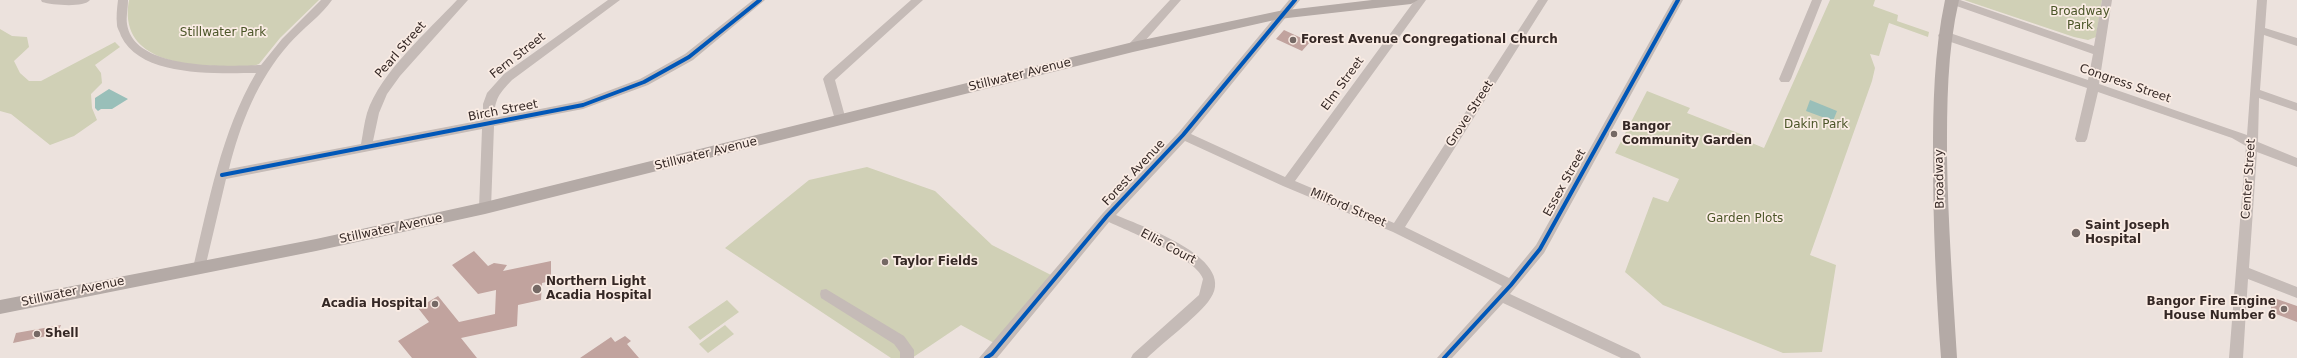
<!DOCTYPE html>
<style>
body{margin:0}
canvas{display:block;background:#ece2dd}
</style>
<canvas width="2297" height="358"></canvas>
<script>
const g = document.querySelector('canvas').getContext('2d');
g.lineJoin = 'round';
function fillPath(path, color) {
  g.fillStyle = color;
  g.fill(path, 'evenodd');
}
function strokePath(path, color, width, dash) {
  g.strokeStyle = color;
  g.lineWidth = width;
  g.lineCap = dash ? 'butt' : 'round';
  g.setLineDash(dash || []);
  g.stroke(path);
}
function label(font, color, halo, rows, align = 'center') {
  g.font = font + ' "DejaVu Sans",sans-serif';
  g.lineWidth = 3.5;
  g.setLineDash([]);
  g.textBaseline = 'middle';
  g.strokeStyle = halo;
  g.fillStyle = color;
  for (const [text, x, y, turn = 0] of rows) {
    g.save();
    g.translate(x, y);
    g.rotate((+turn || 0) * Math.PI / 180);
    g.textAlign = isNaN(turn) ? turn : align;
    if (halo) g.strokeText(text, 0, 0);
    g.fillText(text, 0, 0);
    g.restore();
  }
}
const green = new Path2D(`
 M129,0H319L280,38L259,64C250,68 235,66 225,66C181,66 118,59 129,0Z
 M1830,0H1875L1873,6L1898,15L1897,21L1929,32L1928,37L1889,23L1879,56L1870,54L1875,68L1872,81L1810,255L1836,265L1822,352L1783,353L1663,305L1625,272L1653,197L1668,202L1679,179L1615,153L1647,91L1690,108L1687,113L1743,135L1742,139L1764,148Z
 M1964,0H2102L2096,37L2088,40L2074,37Z
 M0,29L12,36L27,37L29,47L14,61L20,73L29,81H41L115,42L120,47L95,65L101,73L102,83L91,94L92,108L97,120L74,136L50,145L11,114L0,111Z
 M867,167L935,191L992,245L1051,275L994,343L961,325L912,358H891L725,248L809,180Z
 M727,300L739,312L700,340L688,327Z
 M725,325L734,334L708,353L699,344Z`);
const water = new Path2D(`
 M109,89L128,99L112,109H101L98,111L95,108V98Z
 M1810,100L1837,111L1833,121L1806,111Z`);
const building = new Path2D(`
 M1284,30L1310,42L1302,51L1276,39Z
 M474,251L488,266L494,263L507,265L503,271L551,261V281L542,283L541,300L518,305L517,326L461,338L477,358H412L398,341L429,322L418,308L438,296L459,322L495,314L496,290L478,294L452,265Z
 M2271,297L2297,306V322L2271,312Z
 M61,325L57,334L13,343L16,333Z
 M625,336L631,341L627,344L639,358H580L611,337L615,342Z`);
const minor = new Path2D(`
 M41,0H90C84,8 52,5 42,2Z
 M118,0H128C128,8 126,17 127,24C134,71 227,66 261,65L282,39L321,0H332C323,14 301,30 289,44C258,79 240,124 229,169L361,144C363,134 364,123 367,113C380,73 428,31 457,0H468L400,76L387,94L379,113L373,141L483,120V104L487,93L504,74L608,0H620L512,80C499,94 495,98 494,118L581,101L640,79L685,54L753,0H765L693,60L648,85L583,109L494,126L491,208L489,211H481L479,208L482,129L226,179L205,268L204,272H194L193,268C209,201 221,133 256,73C217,73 141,78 121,36C120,32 117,28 117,25C116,17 117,8 118,0Z
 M911,0H923L835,80L846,120L844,123H836L823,79L825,76Z
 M1170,0H1181L1137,50H1129L1128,47L1129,44Z
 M1289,0H1300L1191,134L1285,177L1415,0H1426L1295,181L1394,223L1538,0H1548L1405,227L1509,278L1536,245L1673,0H1683L1544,253L1510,294L1639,354L1641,358H1621L1503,303L1452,358H1437L1502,286L1393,232L1283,186L1185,141L1116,215C1143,227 1243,260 1208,302C1193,320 1165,341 1147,358H1131L1133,354L1199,295L1203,279C1198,259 1128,231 1109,222L997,358H979L1103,213L1179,132Z
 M1812,0H1822L1791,79L1789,82H1781L1779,79Z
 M1947,0H1960L2094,46L2102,0H2112L2099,84L2247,135L2257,0H2267L2265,28L2297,38V46L2264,35L2260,90L2297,103V111L2259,98L2258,142L2297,158V167L2257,152L2249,268L2297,287V298L2248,279L2243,358H2229L2246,146L2232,138L2098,92L2087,139L2085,142H2077L2075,139L2087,88L1939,38L1938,35L1943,31L1947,32L2088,80L2093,54L1948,3Z
 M826,289L904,336L914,350V358H900V352L894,344L821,298L820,294L821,290Z`);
const major = new Path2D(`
 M1372,0H1418L1411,4L1279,19L1133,52L485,214L316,251L0,314V300L316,239L485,202L1133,42L1279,11Z
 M1945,0H1959C1947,52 1947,104 1947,157C1948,224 1953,291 1957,358H1941C1936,291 1933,224 1933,157C1933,104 1934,52 1945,0Z`);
const cycleway = new Path2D(`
 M222,175L583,105L644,82L689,57L760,0
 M986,358L992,354L1107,216L1183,135L1295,0
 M1444,358L1511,285L1540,249L1678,0`);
const markers = [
 [1293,40,4,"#756965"],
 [1614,134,4,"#756965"],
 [2076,233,5,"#756965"],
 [885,262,4,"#756965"],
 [537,289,5,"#756965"],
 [435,304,4,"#756965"],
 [2284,309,4,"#756965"],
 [37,334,4,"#756965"]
];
const parkNames = [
 ["Broadway",2080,12],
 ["Park",2080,26],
 ["Stillwater Park",223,33],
 ["Dakin Park",1816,125],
 ["Garden Plots",1745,219]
];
const poiNames = [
 ["Forest Avenue Congregational Church",1301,40],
 ["Bangor",1622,127],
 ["Community Garden",1622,141],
 ["Saint Joseph",2085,226],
 ["Hospital",2085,240],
 ["Taylor Fields",893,262],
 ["Northern Light",546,282],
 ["Acadia Hospital",546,296],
 ["Bangor Fire Engine",2276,302,"right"],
 ["House Number 6",2276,316,"right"],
 ["Acadia Hospital",427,304,"right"],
 ["Shell",45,334]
];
const streetNames = [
 ["Pearl Street",401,50,-49],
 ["Fern Street",518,56,-38],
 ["Stillwater Avenue",1020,75,-14],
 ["Elm Street",1343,84,-54],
 ["Congress Street",2125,84,19],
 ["Birch Street",503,111,-11],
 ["Grove Street",1470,114,-57],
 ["Stillwater Avenue",706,154,-14],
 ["Forest Avenue",1134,173,-47],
 ["Broadway",1940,179,-91],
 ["Center Street",2249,179,-86],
 ["Essex Street",1565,183,-61],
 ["Milford Street",1348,208,23],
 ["Stillwater Avenue",391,229,-12],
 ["Ellis Court",1168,247,28],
 ["Stillwater Avenue",73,292,-12]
];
fillPath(green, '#d0d0b6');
fillPath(water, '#99bfb9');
fillPath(building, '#c1a39e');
fillPath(minor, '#c5bbb7');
fillPath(major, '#b4aaa6');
strokePath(cycleway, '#0057b8', 4);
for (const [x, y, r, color] of markers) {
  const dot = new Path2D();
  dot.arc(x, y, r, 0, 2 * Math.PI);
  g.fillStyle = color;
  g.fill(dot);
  strokePath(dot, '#faece4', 1.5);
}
label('12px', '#4b5528', '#faece4', parkNames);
label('bold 12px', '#352825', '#faece4', poiNames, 'left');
label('12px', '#352825', '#faece4', streetNames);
</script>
